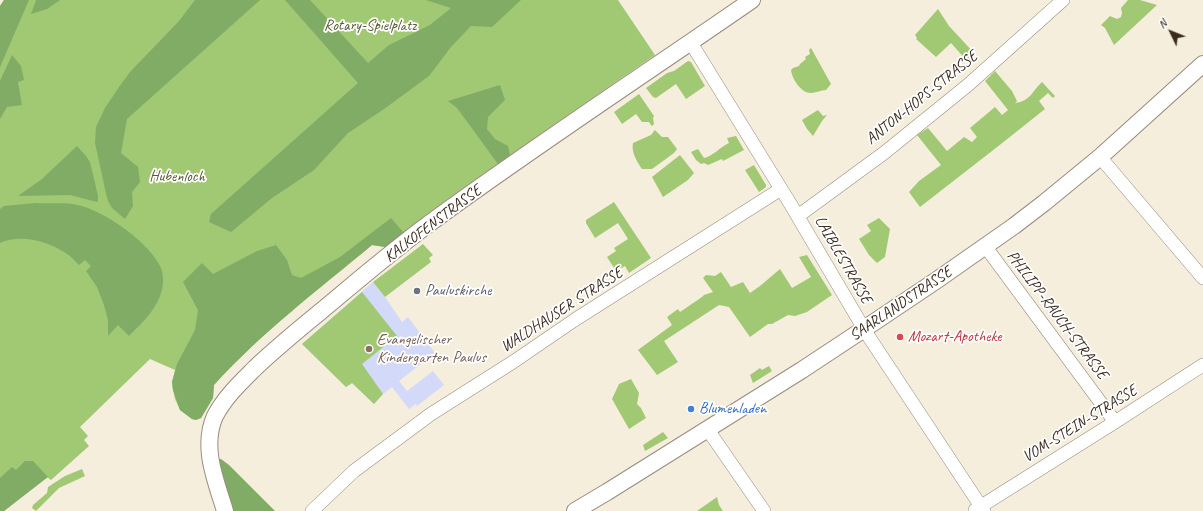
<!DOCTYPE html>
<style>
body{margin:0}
#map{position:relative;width:1203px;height:511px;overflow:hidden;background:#f6eedd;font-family:Caveat,sans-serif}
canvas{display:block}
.north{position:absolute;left:1151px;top:12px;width:40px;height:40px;-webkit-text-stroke:3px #fff;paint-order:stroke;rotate:313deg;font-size:11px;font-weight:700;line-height:16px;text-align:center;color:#3b2a1e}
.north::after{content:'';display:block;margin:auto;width:14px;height:18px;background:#3b2a1e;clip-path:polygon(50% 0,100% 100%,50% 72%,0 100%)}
</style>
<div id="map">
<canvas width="1203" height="511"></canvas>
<div class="north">N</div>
</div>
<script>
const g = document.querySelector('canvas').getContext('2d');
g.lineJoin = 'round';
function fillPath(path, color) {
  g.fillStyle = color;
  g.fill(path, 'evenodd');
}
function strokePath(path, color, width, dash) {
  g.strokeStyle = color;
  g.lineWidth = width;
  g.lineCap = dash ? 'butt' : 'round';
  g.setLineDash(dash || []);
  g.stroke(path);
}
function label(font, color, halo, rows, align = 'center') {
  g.font = font + ' Caveat,sans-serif';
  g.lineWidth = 3.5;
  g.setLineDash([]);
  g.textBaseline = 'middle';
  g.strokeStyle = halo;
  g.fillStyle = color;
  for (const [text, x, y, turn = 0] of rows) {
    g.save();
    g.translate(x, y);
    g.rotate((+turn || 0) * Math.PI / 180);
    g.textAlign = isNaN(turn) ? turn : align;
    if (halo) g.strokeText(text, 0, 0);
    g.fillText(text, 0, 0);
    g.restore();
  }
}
const built = new Path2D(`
 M373,282L385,297L402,322L408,317L435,353L399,381L407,391L433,371L444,385L417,406L416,404L409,409L392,387L383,394L374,404L352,383L346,387L302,344Z`);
const green = new Path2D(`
 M4,0H618L655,55C564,118 473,180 385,247L372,245C318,290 261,333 214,385L213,398L201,418L196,420L192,419L180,410L175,399L173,390L172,382L175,370L150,359L80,427L88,436L84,440L89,446L51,480L47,477L4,511H0V6Z
 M1128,0H1140L1157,5L1114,45L1105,28L1101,25L1110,16L1117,19L1121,17L1122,13L1121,8Z
 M938,9L949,26L975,54L967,61L951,43L936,57L916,39L917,38L915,35Z
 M811,48L831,84L826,90C821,90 816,93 811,93C801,93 792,79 791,70L793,68L799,66L800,64L806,59L805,57L810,54L809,50Z
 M688,61L691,62L705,86L686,99L676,84L656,98L653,97L646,88L667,73L674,71Z
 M995,71L1012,91L1017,101L1015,103C1031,101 1032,91 1042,82L1055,96L1053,98L1048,93L1039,101L1045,109L1001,144L920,207L909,192L919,181L941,165L917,135L928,128L947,151L964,137L972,142L977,137L970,128L995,107L1002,115L1008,110L985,81Z
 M639,94L654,116L653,118L654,124L652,126L651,125L649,122H642L636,114L622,124L614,112Z
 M818,110L823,116L827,115L822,121L813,136L807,129L802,120Z
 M655,130L662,137H668L677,149L674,153L652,169H642C637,162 631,152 633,143L651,135Z
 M736,136L744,150L723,161L722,159L708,165L704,163L701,164L696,160L691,152L698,149L704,158C712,157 720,147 729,143L727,138Z
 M680,155L694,173L688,180L663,197L652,177Z
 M754,165L766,185V187L759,192L745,170Z
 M614,202L651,258L629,273L625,266L616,271L607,257L616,251L614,248L628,239L618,223L595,238L586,223V220Z
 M879,218L890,229L885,257L877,263L869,255L859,239L871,231L867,225Z
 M423,244L433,255L429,258L431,262L385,297L373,282Z
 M807,255L832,295L807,312L795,316L788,315L772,324H768L750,337L729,307L719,305L664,341L678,362L657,375L638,350L672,325L667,317L678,309L680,312L702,297L704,295L713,292L703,278L706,275L715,276L721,272L731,287L743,282L750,293L760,286L780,269L792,288L811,277L799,257Z
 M362,292L397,336L362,364L383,394L374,404L352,383L346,387L302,344Z
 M769,366L772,371L753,383L750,375L760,368L762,370Z
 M631,379L639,393L637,404L641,408L646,418L629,429L612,399L619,384Z
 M663,432L668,438L645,451L643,445Z
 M82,469L85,476L59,488L36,511L32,508L33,505L47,493L48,487L65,476Z
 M717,497L719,505L723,511H697Z`);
const forest = new Path2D(`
 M4,0H29L0,67V6Z
 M36,0H60L47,9L31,14Z
 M195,0H260L127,119L121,153L138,167L140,182L132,192L133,206L125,219L112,208L108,201L105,189L95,143L96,127L105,108L119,87L130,72L179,21Z
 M285,0H310L368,63L389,45L430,25L451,8L426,0H521L492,27L471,26L451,47L429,76L384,109L348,133L314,170L272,198L231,232L209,222L211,214L358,83Z
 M12,55L21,66L24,80L18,82L22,105L7,107L0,119V81Z
 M500,85L505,100L488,117L487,129L495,139L508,146L510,155L498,164L457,108L448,101Z
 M77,146L86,156L90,162L98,196V201L97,202L70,195L18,196L42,179Z
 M35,203C48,204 65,202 77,205C104,210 150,243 161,268C163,274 164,282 162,289C158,308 143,322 129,336L118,325L108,336V320L104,305L97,287L86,271L91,266L85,260L79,265C76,262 73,259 70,256C52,242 21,233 0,243V209L4,206Z
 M391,218L404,233L385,247L372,245C318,290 261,333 214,385L213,398L201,418L196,420L192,419L180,410L173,390L172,382L177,364L195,330L198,310L183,282L202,263L213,274L257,251L276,245L287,260L292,275L301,278L340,257Z
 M218,459H221L229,465L275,511H233Z
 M25,461H33L48,477L4,511H0V478L12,467L16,470Z`);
const minor = new Path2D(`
 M691,43L791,205L867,334L984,511
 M1100,157L1203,278
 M798,216L884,153L968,85L1063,0
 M985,246L1115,422
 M708,430L764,511
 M975,510L1115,422L1203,365
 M312,511L354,471L431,414L513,362L576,319L781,189`);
const tertiary = new Path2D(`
 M225,511C216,481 201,447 215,416C225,397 240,383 255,368C276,348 298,330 320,312C356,282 392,251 430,223C535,146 645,74 752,0
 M575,511L607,492L802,370L864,329L937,280L1014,226L1044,203L1100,157L1203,64`);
const markers = [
 [417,291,4,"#6b7280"],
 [900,337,4,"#e0444e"],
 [369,349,4,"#8d6e63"],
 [691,409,4,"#3f7fe0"]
];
const parkNames = [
 ["Rotary-Spielplatz",370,26],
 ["Hubenloch",177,177]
];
const streetNames = [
 ["ANTON-HOPS-STRASSE",922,98,-39],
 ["KALKOFENSTRASSE",433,224,-37],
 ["LAIBLESTRASSE",843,260,60],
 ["SAARLANDSTRASSE",901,304,-34],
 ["WALDHAUSER STRASSE",562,310,-33],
 ["PHILIPP-RAUCH-STRASSE",1057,315,53],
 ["VOM-STEIN-STRASSE",1080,424,-32]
];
const worshipNames = [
 ["Pauluskirche",425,291]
];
const healthNames = [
 ["Mozart-Apotheke",908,337]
];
const educationNames = [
 ["Evangelischer",377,340],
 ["Kindergarten Paulus",377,358]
];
const shopNames = [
 ["Blumenladen",699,409]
];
fillPath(built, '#d2d9f9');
fillPath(green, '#a1c873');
fillPath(forest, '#80ac65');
strokePath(minor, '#988c7e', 14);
strokePath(tertiary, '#988c7e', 18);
strokePath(minor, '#fff', 13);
strokePath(tertiary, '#fff', 16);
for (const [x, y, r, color] of markers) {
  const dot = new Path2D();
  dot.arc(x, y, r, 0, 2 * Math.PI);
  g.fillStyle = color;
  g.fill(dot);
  strokePath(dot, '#fff', 1.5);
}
label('16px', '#5a5938', '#fff', parkNames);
label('16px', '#3b2a1e', '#fff', streetNames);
label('16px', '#5b616d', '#fff', worshipNames, 'left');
label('16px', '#be3a42', '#fff', healthNames, 'left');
label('16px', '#785e54', '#fff', educationNames, 'left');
label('16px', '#366cbe', '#fff', shopNames, 'left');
</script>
